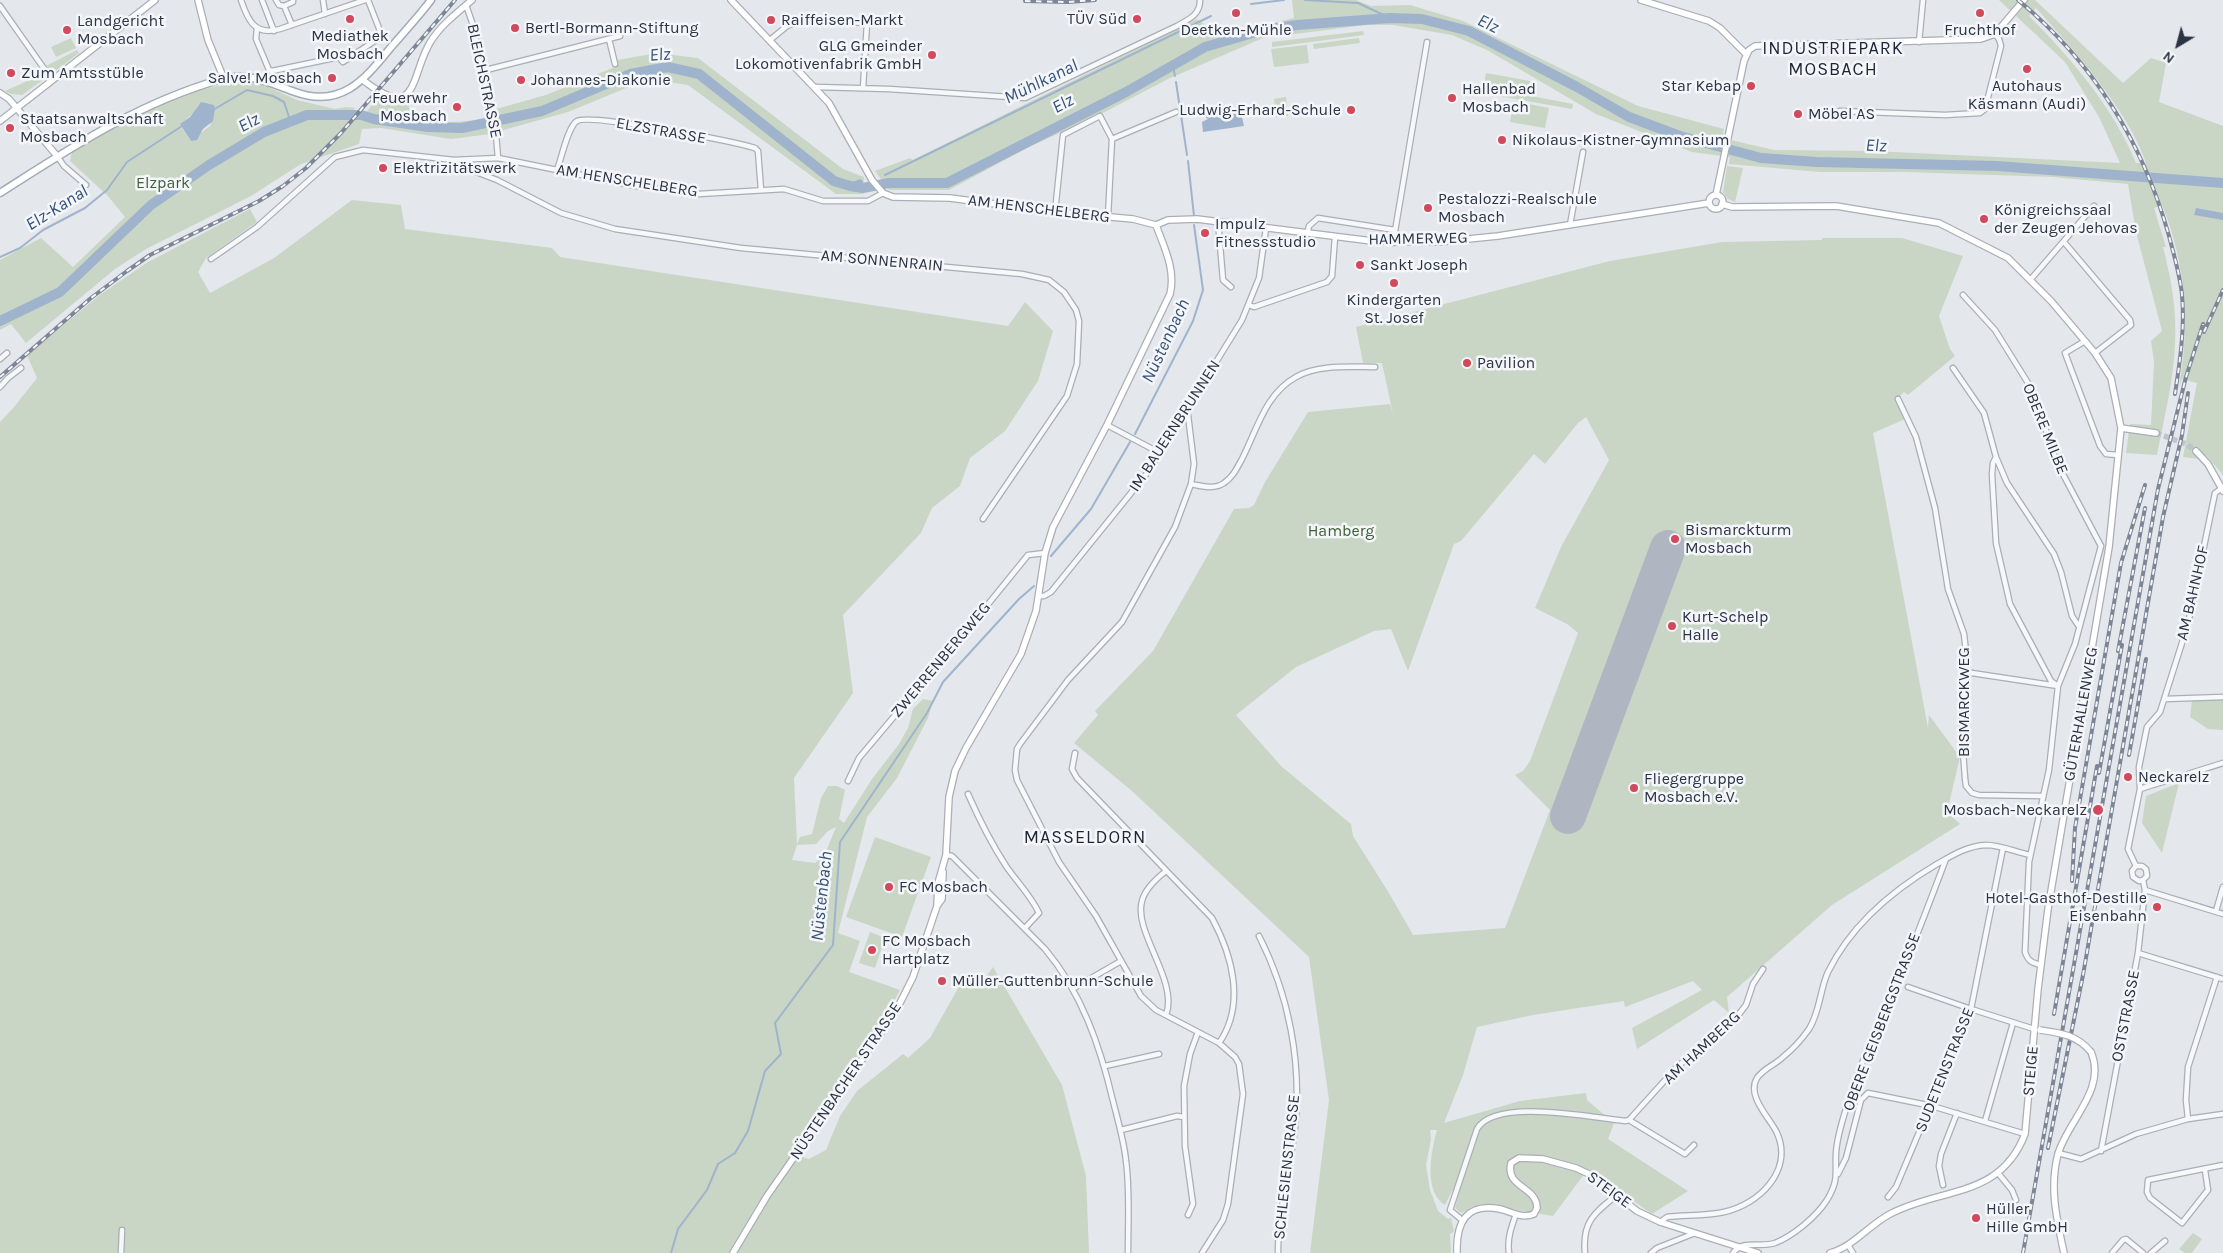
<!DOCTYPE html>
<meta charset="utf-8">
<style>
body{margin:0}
#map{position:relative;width:2223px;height:1253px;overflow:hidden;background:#e4e7ec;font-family:Karla,sans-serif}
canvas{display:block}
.north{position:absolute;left:2153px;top:20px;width:50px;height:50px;-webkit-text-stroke:4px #f4f6f9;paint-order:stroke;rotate:217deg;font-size:14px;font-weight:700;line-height:20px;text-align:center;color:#2b3445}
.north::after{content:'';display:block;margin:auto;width:18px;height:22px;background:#2b3445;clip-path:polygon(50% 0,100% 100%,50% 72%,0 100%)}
</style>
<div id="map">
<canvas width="2223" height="1253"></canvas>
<div class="north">N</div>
</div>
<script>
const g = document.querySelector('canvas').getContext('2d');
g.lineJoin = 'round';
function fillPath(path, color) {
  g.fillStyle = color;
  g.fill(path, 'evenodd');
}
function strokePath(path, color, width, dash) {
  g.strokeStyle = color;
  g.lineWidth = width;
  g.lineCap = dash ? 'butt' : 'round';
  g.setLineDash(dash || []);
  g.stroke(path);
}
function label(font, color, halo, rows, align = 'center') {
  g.font = font + ' Karla,sans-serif';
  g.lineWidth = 5;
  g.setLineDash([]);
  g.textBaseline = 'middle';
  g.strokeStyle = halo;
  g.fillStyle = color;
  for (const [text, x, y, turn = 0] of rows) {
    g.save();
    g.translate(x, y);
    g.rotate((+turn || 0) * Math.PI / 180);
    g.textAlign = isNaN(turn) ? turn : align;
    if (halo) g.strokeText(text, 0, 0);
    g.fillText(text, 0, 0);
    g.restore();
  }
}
const green = new Path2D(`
 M1292,0H1356L1371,6L1410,5L1463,21L1638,106L1724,129L1722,138L1774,150L1873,151L2120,163L2099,117L2065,62L1999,0H2035L2123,83L2151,58L2166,63L2159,102L2223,126V475L2206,455L2199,459L2183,457L2197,383L2182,379L2179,387C2190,326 2186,263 2162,205L2154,208L2166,247H2163C2171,278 2177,310 2175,342C2174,380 2164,418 2157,455L2126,453L2130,424L2151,425L2154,361L2151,341L2162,331L2136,232L2128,184L2053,177L1904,172H1820L1729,164L1730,157L1692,152L1596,114L1487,50L1452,35L1393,25H1366L1263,38L1168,79L1099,115L1029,147L949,190H889L875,171L910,158L913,160L1197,19L1212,30L1230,31L1249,29L1294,18ZM2036,8C2072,48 2129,111 2146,163H2136C2113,107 2071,58 2029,16Z
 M1363,31L1364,35L1272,47V42Z
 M71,38L76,48L56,57L51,47Z
 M1359,38L1360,43L1314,49L1313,44Z
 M1307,45L1309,63L1274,67L1271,49Z
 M77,50L79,53L54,72H51L46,66Z
 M657,53L698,58L843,169L864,177L863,194H836L688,85L648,79L568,112L500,131L496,109L546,95L615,67L612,61Z
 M1486,73L1530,81L1528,92L1484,84Z
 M43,74L45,77L44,79L22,95L11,94L5,91Z
 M238,81H255L297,100L335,109L346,107L355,108L352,112L364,115L376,100L389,105L409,99V113C433,126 463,122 489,118L490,134L451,139L381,128L362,129L359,144L301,164L251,196L146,249L115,269L26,343L11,324L0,330V260L41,238L73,267L125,217L108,196L70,161L72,152L141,110L177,96ZM199,104L211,125L191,141L180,125L193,113Z
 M1483,87L1573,104L1572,109L1482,93Z
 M1286,97L1288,116L1276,117L1274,99Z
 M1514,101L1549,108L1545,128L1510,122Z
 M1727,166L1743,168L1735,202L1728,199L1723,192Z
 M352,200L401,205L405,229L552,248L560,257L1008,326L1025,302L1053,331L1038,381L1005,431L970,458L960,486L932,508L921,533L843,615L853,693L794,778L797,844L800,837L812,834L821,798L828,786H837L845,790L839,819L844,823L872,779L899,744L908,728L913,709L923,699L933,701L928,718L897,778L867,817L838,933L860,941L849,972L900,990L881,1026L865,1052L862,1050L803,1133L805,1134L793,1154L809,1159L826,1150L840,1116L857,1091L903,1054L908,1058L930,1038L966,974L973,977H986L993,967L1062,1085L1086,1176L1089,1253H0V422L14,407L37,378L27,355L101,294L148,262L250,209L257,222L206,258L198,272L210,293L274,258ZM836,827L825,854L815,863L792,860L797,845L816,844L828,831Z
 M1822,238H1902L1963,256L1939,316L1950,349L1955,356L1908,395L1904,392L1899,397L1910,417L1873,433L1928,728L1929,715L1960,757L1947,812L1960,824L1832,905L1727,997L1729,1013L1714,1000L1637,1049L1632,1028L1702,990L1693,981L1625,1007L1624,1001L1533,1015L1477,1027L1463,1075L1444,1123L1520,1101L1586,1093L1587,1100L1614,1123L1608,1139L1688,1191L1652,1214L1588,1169L1553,1216L1480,1204L1461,1213L1455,1208L1459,1193L1452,1191L1445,1205C1423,1192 1431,1151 1437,1130H1430L1431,1139L1426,1165L1430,1190L1438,1211L1448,1219L1451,1218L1454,1231L1450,1234L1451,1253H1310L1329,1100L1309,957L1132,791L1074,743L1098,715L1095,711L1153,651L1234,509L1249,508L1254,505L1265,482L1308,412L1390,404L1393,414L1382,363H1363L1356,327L1610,261L1722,242L1822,240ZM1586,417L1609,460L1561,547L1535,608L1567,624L1578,633L1530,761L1523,771L1515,775L1550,810L1505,928L1413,935L1389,893L1353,836L1351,824L1281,766L1236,715L1296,667L1374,631L1391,629L1408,671L1454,544L1461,541L1534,454L1545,464L1578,423Z
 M2223,698V730L2208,729L2190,717L2192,700Z
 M2179,783L2162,853L2142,823L2146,796Z
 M875,837L931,857L902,937L846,917Z
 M870,932L885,938L875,968L859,963Z
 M2193,1233L2202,1239L2192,1253H2185L2179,1249Z`);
const water = new Path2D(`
 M201,102L214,105L215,109L213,121L203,129L197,140L191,141L180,124L190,117Z
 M1208,106L1211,109L1217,106L1221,110L1214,116L1221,118L1234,117L1233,114L1239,106L1246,109L1242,117L1244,126L1203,132L1202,122L1208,119L1201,114L1203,107Z
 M2196,208L2223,213V220L2194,215Z`);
const stream = new Path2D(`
 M1305,0L1358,3L1390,18
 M1251,4L1284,0
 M1173,66L1175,76
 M1176,82L1187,155
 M213,110L247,90L273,96L284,102L290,120
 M1188,161L1194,216
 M885,175L1211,16
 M0,257L20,248L43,230L85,208L107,190L127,162L182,126
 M1135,434L1193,321L1203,290L1194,225
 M1051,556L1091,509L1130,442
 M671,1253L678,1229L707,1190L718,1164L735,1153L748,1131L765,1071L781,1054L775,1023L833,945L840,842L927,713L943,682L1019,599L1034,586`);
const canal = new Path2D(`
 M850,186L860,182`);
const river = new Path2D(`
 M0,321L60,292L151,205L209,165L264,132L307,115H361L374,119L428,127L462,128L542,111L630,74L668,67L699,74L834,181L850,186L863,188L889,183H947L1126,92L1205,47L1263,30L1297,25L1390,18L1422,19L1469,31L1577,87L1629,117L1680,136L1761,158L1817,162L1997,166L2223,183`);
const runway = new Path2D(`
 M1568,816L1668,548`);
const secondaryTunnel = new Path2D(`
 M2156,433L2186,444L2196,451`);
const street = new Path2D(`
 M241,0C248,21 255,36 280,29L365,0
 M262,0L274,31
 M276,0L279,5L284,6L292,25
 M323,0L325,14
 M466,5L473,25L496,134L498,158
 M0,6L52,80
 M284,6L293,2V0
 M257,28L256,39L269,70L272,71L339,57L343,62L382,36L368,0
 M609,39L615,64
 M770,40L787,26L803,20L867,23L863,88
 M1919,42L1923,0
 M482,71L620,36
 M816,87L889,89L1025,98L1177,26C1189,19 1200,15 1200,0
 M1840,111L1945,115L1980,113L1985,109L2001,46L1999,39L1995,34
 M1112,139L1176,112
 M57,156L64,166L86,185
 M454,160L458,165L497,180L561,213L615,229L741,248L1022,274L1049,280L1064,292L1076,310L1079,321L1077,364L1067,396L983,519
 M557,170C561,160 568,126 577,121C590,113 735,142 755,148L758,151L761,190
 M1055,212L1063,135L1100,116L1112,139L1108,217
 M1218,221L1223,280L1231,287
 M1570,225L1583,152
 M1307,234L1309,226L1318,218L1395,230
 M2064,242L2130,320L2131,325L2095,353
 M1393,243L1427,42
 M211,259L257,227L335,157L363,150L454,160L498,158L636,186L699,194L784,189L823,201H868L883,193
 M2031,279L2094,206
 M1963,295L1995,330L2033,391L2056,461L2101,546
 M1249,305L1254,307L1327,282L1332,276L1335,237
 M2085,341L2065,353L2100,446L2106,454L2118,455
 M0,359L7,353
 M1953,368L1984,413L1996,457L2007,483L2054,554L2061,572L2072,616L2078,625
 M0,387L8,378L21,368
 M1898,399L1916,437L1935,508L1948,589L1964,634L1966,652L1962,738L1965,778L1966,786L1972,793L1979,795L2042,796
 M1185,412L1188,415L1194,464L1191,484L1175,527L1122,622L1068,680L1020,744L1017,749L1015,770L1017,780L1059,862L1096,916L1141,996L1156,1010L1219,1043L1235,1057L1239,1064L1243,1094L1228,1204L1223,1220L1202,1253
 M1107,425L1160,453
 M1996,457L1993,463L1992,474L1996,543L2010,604L2051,681L2058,686
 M1191,484C1202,486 1214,490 1224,483C1233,477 1237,468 1242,459C1257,430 1265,394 1296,377C1318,364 1350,367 1375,367
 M1039,596H1044L1051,592L1148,472L1242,320L1259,278L1266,228
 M1965,672L2058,686
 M2165,699L2223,697
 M1075,753L1072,769L1077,778L1212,918C1232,955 1246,1004 1219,1043
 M848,781L859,758L972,624L1028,555L1045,553
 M2140,789L2223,763
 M968,794C979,819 991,843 1006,866C1017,882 1031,896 1039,913L1025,928
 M946,855L952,856L1045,949C1082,993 1100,1046 1113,1101C1118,1121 1124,1141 1126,1161C1130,1191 1128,1222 1128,1253
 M2136,866L2128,849L2140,789L2139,767L2147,727L2160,712L2188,624L2215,493L2222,488
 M2136,866L2132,871L2133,877L2139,881L2143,880
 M2136,866H2142L2146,869L2147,876L2143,880
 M2145,890L2223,914
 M2216,911L2223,887
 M1259,936C1289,995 1302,1063 1295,1128C1290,1170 1278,1211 1278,1253
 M2138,953L2223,979
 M2041,965C2032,963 2028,961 2025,952L2029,862L2049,770L2058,686L2075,644L2101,546
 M1908,987L1971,1009L2034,1029
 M1074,988L1121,961
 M1166,1015C1179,981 1133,932 1142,901C1145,889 1157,878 1166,871
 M1105,1066L1159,1054
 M2188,1119L2186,1100L2188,1067L2217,977
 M1629,1120L1685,1154L1694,1145
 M1985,1121L2013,1023
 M1121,1130L1177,1116L1184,1117
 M2101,1151L2138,953L2145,890L2143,880
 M2058,1153L2081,1159L2136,1134L2188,1119L2223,1114
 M2205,1170L2208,1190L2182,1223L2150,1198L2147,1192L2148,1180L2223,1165
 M1998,1173L2012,1190L2016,1200
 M1838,1174L1846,1158L1861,1100L1868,1093L1932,1106L2025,1134
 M1943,1185L1939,1166L1941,1154L1957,1113
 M1888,1197L1896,1187L1971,1009L2003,848
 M1188,1215L1193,1204L1185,1146L1184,1086L1190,1054L1198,1032
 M1462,1220L1450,1210L1477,1129C1495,1097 1594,1118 1625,1121L1629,1120L1676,1068L1701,1046L1732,1023L1746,1005L1753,984L1763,969
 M1660,1222L1667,1217C1685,1215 1706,1216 1724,1212C1758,1205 1794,1171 1777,1133C1770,1118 1746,1096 1757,1078C1764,1068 1775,1065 1783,1057C1793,1049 1802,1039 1809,1029C1820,1012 1820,989 1828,972C1851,925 1893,890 1937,864C1953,855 1967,846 1986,845C2000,845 2016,852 2030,855
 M1848,1245L1853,1253
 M121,1253L122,1230
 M1509,1253C1507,1239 1511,1228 1516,1214
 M1585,1253C1582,1222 1594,1213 1617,1195
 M1651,1253L1657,1248L1695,1233
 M1733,1253C1743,1239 1760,1248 1775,1243C1793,1236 1816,1217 1827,1200C1839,1180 1835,1174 1836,1153C1837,1135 1846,1108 1852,1091C1863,1055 1882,1020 1896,986C1914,944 1930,901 1946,859
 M2112,1253L2123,1240L2126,1239L2143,1253
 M2151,1253L2165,1241`);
const secondary = new Path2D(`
 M198,0L208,40L224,79
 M731,0L829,103L872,180L883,193L893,197L950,198L1055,212L1133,219L1156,225
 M1641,0L1709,21L1720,28L1746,54
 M363,80C420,125 410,73 431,41C441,25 458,12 472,0
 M0,93L9,99L57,156
 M0,121L155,0
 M1716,195L1744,61L1749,50L1755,46L1981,39L1995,34L2024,0
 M1709 202a7 7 0 1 1 14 0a7 7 0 1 1-14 0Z
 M1722,204L1732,207L1836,206L1939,223L2008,258L2051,301L2095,353L2111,378L2121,428L2109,547L2048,909L2038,989L2025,1134C2000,1199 1941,1187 1890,1214C1869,1225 1853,1247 1830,1253
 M1156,225L1168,220L1197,219L1372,241L1438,242L1498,236L1709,203
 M2121,428L2156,433
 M2196,451L2208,464L2223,491
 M937,906L938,883L946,855L949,797L955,771L966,748L1021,654L1036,611L1045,553L1053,527L1107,425L1170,294C1176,270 1164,247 1156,225
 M733,1253L767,1196L896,1011L913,977L937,906L942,899L943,872
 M1457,1253C1456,1223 1466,1202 1500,1209C1512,1212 1522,1219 1534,1214L1537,1208C1537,1186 1505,1188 1511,1163L1519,1158L1543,1159L1576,1168L1591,1175L1637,1211L1660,1222L1758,1253
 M2064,1253C2057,1220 2049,1188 2058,1154C2068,1120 2107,1090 2091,1052`);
const primary = new Path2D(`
 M0,193C72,147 138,103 222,79C250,72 270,83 295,92C342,109 365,79 392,46C405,31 419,16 431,0`);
const rail = new Path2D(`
 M2018,0C2093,62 2143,143 2169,236C2174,255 2180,275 2182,295C2185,328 2180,361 2175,394
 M1025,1L1068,2L1095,0
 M2204,332L2223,290
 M0,377L91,298L127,271L150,255L259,201L283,186L306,168L341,133L455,0
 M2118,651L2145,508
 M2129,755L2146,659
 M2099,773L2122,645
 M2072,881L2075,828L2121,563L2145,485
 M2054,1014L2097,766
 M2048,1148L2083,975L2163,517L2182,435L2188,393
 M2023,1253L2158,489L2186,377L2203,324`);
const secondaryBridge = new Path2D(`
 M2040,1030C2061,1033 2077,1035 2091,1052`);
const markers = [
 [1236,13,5,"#d1495b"],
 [1980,13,5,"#d1495b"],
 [350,19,5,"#d1495b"],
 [1137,19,5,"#d1495b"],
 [771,20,5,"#d1495b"],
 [515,28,5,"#d1495b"],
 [67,30,5,"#d1495b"],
 [932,55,5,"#d1495b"],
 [2027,69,5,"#d1495b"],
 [11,73,5,"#d1495b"],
 [332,78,5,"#d1495b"],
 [521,80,5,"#d1495b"],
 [1751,86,5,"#d1495b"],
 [1452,98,5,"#d1495b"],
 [457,107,5,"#d1495b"],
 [1351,110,5,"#d1495b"],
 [1798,114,5,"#d1495b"],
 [10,128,5,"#d1495b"],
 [1502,140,5,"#d1495b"],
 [383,168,5,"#d1495b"],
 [1428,208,5,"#d1495b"],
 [1984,219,5,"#d1495b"],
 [1205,233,5,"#d1495b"],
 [1360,265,5,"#d1495b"],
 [1394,283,5,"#d1495b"],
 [1467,363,5,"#d1495b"],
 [1675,539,5,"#d1495b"],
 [1672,626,5,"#d1495b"],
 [2128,777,5,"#d1495b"],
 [1634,788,5,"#d1495b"],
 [2098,810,6,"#d1495b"],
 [889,887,5,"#d1495b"],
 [2157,907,5,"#d1495b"],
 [872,950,5,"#d1495b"],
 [942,981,5,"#d1495b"],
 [1976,1218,5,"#d1495b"]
];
const poiNames = [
 ["TÜV Süd",1127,19,"right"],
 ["Raiffeisen-Markt",781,20],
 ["Landgericht",77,21],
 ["Mosbach",77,39],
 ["Bertl-Bormann-Stiftung",525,28],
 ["Deetken-Mühle",1236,30,"center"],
 ["Fruchthof",1980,30,"center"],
 ["Mediathek",350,36,"center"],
 ["Mosbach",350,54,"center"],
 ["GLG Gmeinder",922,46,"right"],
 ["Lokomotivenfabrik GmbH",922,64,"right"],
 ["Zum Amtsstüble",21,73],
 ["Salve! Mosbach",322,78,"right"],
 ["Johannes-Diakonie",531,80],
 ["Star Kebap",1741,86,"right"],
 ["Autohaus",2027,86,"center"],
 ["Käsmann (Audi)",2027,104,"center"],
 ["Hallenbad",1462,89],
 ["Mosbach",1462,107],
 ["Feuerwehr",447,98,"right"],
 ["Mosbach",447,116,"right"],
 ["Ludwig-Erhard-Schule",1341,110,"right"],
 ["Möbel AS",1808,114],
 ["Staatsanwaltschaft",20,119],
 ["Mosbach",20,137],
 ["Nikolaus-Kistner-Gymnasium",1512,140],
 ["Elektrizitätswerk",393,168],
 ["Pestalozzi-Realschule",1438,199],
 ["Mosbach",1438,217],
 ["Königreichssaal",1994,210],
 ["der Zeugen Jehovas",1994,228],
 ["Impulz",1215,224],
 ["Fitnessstudio",1215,242],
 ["Sankt Joseph",1370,265],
 ["Kindergarten",1394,300,"center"],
 ["St. Josef",1394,318,"center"],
 ["Pavilion",1477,363],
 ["Bismarckturm",1685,530],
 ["Mosbach",1685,548],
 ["Kurt-Schelp",1682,617],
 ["Halle",1682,635],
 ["Neckarelz",2138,777],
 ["Fliegergruppe",1644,779],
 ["Mosbach e.V.",1644,797],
 ["Mosbach-Neckarelz",2087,810,"right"],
 ["FC Mosbach",899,887],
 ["Hotel-Gasthof-Destille",2147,898,"right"],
 ["Eisenbahn",2147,916,"right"],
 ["FC Mosbach",882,941],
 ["Hartplatz",882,959],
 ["Müller-Guttenbrunn-Schule",952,981],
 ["Hüller",1986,1209],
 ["Hille GmbH",1986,1227]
];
const streetNames = [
 ["BLEICHSTRASSE",484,81,78],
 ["ELZSTRASSE",661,131,10],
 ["AM HENSCHELBERG",627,181,9],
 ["AM HENSCHELBERG",1039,209,7],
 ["HAMMERWEG",1418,239,-1],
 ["AM SONNENRAIN",882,261,5],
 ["IM BAUERNBRUNNEN",1175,426,-57],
 ["OBERE MILBE",2045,429,68],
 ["AM BAHNHOF",2193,593,-77],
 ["ZWERRENBERGWEG",941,660,-50],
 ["BISMARCKWEG",1964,702,-90],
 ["GÜTERHALLENWEG",2081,714,-80],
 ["OSTSTRASSE",2126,1016,-79],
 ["OBERE GEISBERGSTRASSE",1882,1022,-69],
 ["AM HAMBERG",1702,1048,-43],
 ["SUDETENSTRASSE",1945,1070,-68],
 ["STEIGE",2031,1071,-85],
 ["NÜSTENBACHER STRASSE",846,1081,-56],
 ["SCHLESIENSTRASSE",1287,1167,-84],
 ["STEIGE",1609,1190,36]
];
const parkNames = [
 ["Elzpark",163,183],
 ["Hamberg",1341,531]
];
const waterNames = [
 ["Elz",1488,24,26],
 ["Elz",660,55,-4],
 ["Mühlkanal",1041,82,-26],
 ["Elz",1063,104,-28],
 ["Elz",249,123,-28],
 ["Elz",1876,146,2],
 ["Elz-Kanal",57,208,-32],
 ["Nüstenbach",1166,341,-65],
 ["Nüstenbach",822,896,-84]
];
const neighbourhoodNames = [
 ["INDUSTRIEPARK",1833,49],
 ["MOSBACH",1833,70],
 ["MASSELDORN",1085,838]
];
fillPath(green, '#c9d6c5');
fillPath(water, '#9fb4cc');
strokePath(stream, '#9fb4cc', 2);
strokePath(canal, '#9fb4cc', 5.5);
strokePath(river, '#9fb4cc', 10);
strokePath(runway, '#b0b6c1', 36);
strokePath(secondaryTunnel, '#bfc3cb', 5.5, [5.5, 3]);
strokePath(street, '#a9aeb7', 7);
strokePath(secondary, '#a9aeb7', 8);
strokePath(primary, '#a3abb8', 9);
strokePath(street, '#f7f8fa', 4.5);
strokePath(secondary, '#fff', 5.5);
strokePath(primary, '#fff', 6);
strokePath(rail, '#7d8696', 4);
strokePath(rail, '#f4f6f9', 2, [5.5]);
strokePath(secondaryBridge, '#a9aeb7', 8, []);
strokePath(secondaryBridge, '#fff', 5.5);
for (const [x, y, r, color] of markers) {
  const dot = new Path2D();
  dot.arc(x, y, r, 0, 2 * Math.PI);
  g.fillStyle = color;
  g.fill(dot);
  strokePath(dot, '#f4f6f9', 2);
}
label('16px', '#2b3445', '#f4f6f9', poiNames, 'left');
label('16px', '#2b3445', '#f4f6f9', streetNames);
label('16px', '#3f6138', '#f4f6f9', parkNames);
label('italic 18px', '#34527a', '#f4f6f9', waterNames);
g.letterSpacing = '1px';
label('18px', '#1d2536', '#f4f6f9', neighbourhoodNames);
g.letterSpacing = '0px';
</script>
